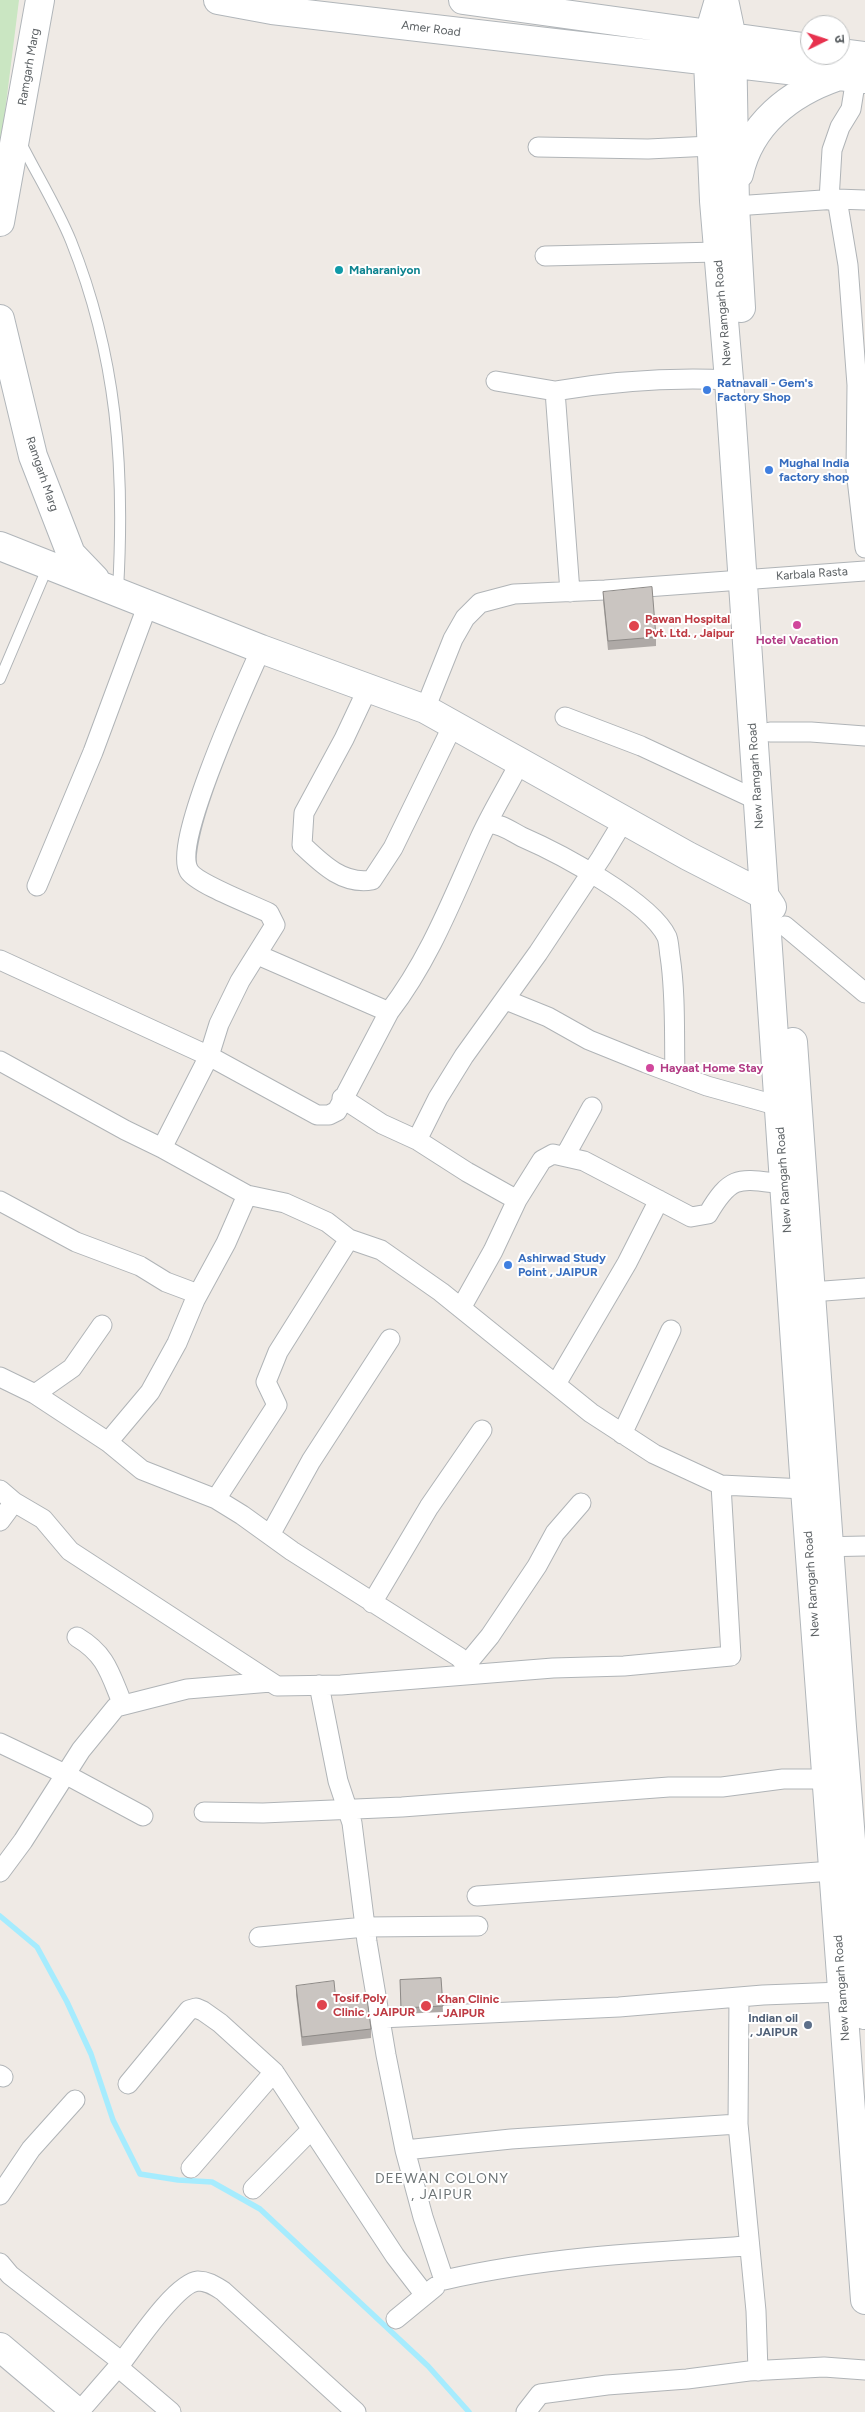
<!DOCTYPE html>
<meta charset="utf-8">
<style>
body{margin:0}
#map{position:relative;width:865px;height:2412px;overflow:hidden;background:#efeae5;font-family:Figtree,"Noto Sans Devanagari",sans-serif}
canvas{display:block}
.north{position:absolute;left:800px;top:15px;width:50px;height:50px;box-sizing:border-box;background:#fff;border:1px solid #bec0c1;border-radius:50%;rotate:86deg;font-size:14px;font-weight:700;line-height:20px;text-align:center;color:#5d6265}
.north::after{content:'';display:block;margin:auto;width:18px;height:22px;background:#e7324e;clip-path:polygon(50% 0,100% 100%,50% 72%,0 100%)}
</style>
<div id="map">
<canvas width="865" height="2412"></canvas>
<div class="north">उ</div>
</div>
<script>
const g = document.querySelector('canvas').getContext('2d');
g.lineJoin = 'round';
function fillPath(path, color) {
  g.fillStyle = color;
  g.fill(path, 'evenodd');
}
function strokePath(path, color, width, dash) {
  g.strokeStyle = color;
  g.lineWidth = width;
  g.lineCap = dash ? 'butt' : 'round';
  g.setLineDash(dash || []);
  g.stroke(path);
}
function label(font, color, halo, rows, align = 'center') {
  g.font = font + ' Figtree,sans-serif';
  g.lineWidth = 4;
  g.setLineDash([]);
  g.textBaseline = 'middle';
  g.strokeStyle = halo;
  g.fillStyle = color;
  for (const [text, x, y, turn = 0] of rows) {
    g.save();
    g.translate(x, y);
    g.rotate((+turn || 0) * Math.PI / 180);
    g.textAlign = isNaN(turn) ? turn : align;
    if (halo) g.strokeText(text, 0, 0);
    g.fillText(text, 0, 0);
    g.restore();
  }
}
const green = new Path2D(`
 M0,0H19L0,152Z`);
const stream = new Path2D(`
 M0,1916L37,1947L67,2002L91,2054L113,2120L140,2174L178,2180L212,2182L260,2209L428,2366L469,2412`);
const lane = new Path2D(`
 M21,143C37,175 57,207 71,241C117,356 125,467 118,590
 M0,679L48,566`);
const street = new Path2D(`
 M538,147L648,149L711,146
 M837,199L848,265L857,385L856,470L865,548
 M829,200L832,150L840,127L851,109L856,78
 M735,206L837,199L865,200
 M545,256L718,252
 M496,381L555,391L570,592
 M555,391C615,381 669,377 729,380
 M261,649C246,683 172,843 189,871C197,884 253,905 269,913L275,925L240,981L219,1024L209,1056L162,1148L247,1195L285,1203L327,1222L349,1239L381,1250L441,1292L591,1413L654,1454L721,1485
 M368,688L344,739L304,813L302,845C322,864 343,885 372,880L393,848L453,725
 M425,709L453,639L465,618L480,603L514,594L605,590L865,571
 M565,717L641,746L757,800
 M770,732H811L865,736
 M624,820L601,858L538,953L464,1056L438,1098L417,1140L467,1172L517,1200L542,1160L553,1154L584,1161L691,1217L708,1214C732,1173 740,1179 784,1184
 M487,824C499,822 512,832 522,837C559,853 651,902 667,937C669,943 669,950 670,956C676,995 674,1035 675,1074
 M37,886L93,752L148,604
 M785,926L865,993
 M0,960L209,1056L317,1115H329L337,1111L389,1012L258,955
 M506,1000L548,1017L589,1040L646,1063L707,1086L779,1106
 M389,1012C429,960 452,900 479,840C491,813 507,788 520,762
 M0,1061L125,1130L162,1148
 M342,1098L382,1124L417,1140
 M565,1156L592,1107
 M0,1201L76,1242L140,1266L166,1282L198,1294
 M811,1292L865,1288
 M461,1308L493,1251L517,1200
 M0,1377L35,1394L108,1442L142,1470L216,1499L242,1515L292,1551L459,1657L475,1674
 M556,1384L627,1263L659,1200
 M35,1394L72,1368L102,1325
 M622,1434L671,1330
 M108,1442L150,1392L177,1343L195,1300L226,1243L247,1195
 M0,1490L14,1502
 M216,1499L277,1405L266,1382L278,1352L349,1239
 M0,1521L14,1502L43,1519L70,1551L277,1686L341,1685L553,1668L624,1666L731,1656L721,1485L805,1489
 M270,1535L311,1461L390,1339
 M818,1547L865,1546
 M372,1603L429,1507L482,1430
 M77,1637C107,1655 110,1674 123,1705
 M466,1665L490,1636L537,1566L555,1533L581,1503
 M319,1685L338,1781L352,1823L367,1942L386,2055L405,2150L423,2217L444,2280C544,2257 646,2252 749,2246
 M0,1743L65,1774L143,1816
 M204,1812L263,1813L402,1807L669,1787H722L783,1779H827
 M0,1872L23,1841L81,1750L116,1707L187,1689L271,1682
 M477,1896L833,1871
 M259,1937L365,1927L478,1926
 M739,1997L738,2124L756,2311L758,2371
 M380,2018L619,2007L763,1995L842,1992
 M0,2075L3,2077
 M128,2084L189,2010L196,2008L203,2011L220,2023L274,2072L395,2256L425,2295
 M405,2150L511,2139L738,2124
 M191,2168L274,2072
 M253,2189L311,2130
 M0,2195L31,2149L75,2100
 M0,2263L10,2275L122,2362C136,2344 176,2283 198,2281C208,2281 215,2286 223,2291L356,2412
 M396,2319L435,2287
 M122,2362L118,2367L171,2412
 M79,2412L118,2367
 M526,2412L540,2394L607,2385L687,2379L749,2371L824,2367L865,2370`);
const secondary = new Path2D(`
 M218,0L272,10L865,79
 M463,0L810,48
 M719,0L709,34L708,61L714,201L729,380L805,1489L865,2300
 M724,0L732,38L735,206L741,308
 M840,53L865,56
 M739,174C750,124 790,93 836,77
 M0,222L40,0
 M0,319L33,456L71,554L95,579
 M0,546L261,649L425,709L688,856L764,895L772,907
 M793,1042L842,1727L865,2015
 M0,2347L77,2412`);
const wall = new Path2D(`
 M603,592L656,637V646L608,650L603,601Z
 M441,1978L443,2012L401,2014L400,1980Z
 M296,1986L336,2002L371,2029V2038L302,2046L296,1995Z`);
const building = new Path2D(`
 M652,587L656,637L608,641L603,592Z
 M441,1978L443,2006L401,2008L400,1980Z
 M334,1981L336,2002L367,1998L371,2029L302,2037L296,1986Z`);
const markers = [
 [339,270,5,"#0f9aa8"],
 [707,390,5,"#3f7fe0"],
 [769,470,5,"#3f7fe0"],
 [797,625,5,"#d1479c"],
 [634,626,6,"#e0444e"],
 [650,1068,5,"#d1479c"],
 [508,1265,5,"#3f7fe0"],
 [322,2005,6,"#e0444e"],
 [426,2006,6,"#e0444e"],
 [808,2025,5,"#5c6f8a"]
];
const streetNames = [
 ["Amer Road",431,29,7],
 ["Ramgarh Marg",29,67,-80],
 ["New Ramgarh Road",723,313,-95],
 ["Ramgarh Marg",42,474,71],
 ["Karbala Rasta",812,574,-4],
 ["New Ramgarh Road",756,776,-94],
 ["New Ramgarh Road",784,1180,-94],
 ["New Ramgarh Road",812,1584,-94],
 ["New Ramgarh Road",842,1988,-94]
];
const cultureNames = [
 ["Maharaniyon",349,270]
];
const shopNames = [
 ["Ratnavali - Gem's",717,383],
 ["Factory Shop",717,397],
 ["Mughal India",779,463],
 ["factory shop",779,477],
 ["Ashirwad Study",518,1258],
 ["Point , JAIPUR",518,1272]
];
const healthNames = [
 ["Pawan Hospital",645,619],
 ["Pvt. Ltd. , Jaipur",645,633],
 ["Tosif Poly",333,1998],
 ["Clinic , JAIPUR",333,2012],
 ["Khan Clinic",437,1999],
 [", JAIPUR",437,2013]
];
const hotelNames = [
 ["Hotel Vacation",797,640],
 ["Hayaat Home Stay",660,1068,"left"]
];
const serviceNames = [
 ["Indian oil",798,2018],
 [", JAIPUR",798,2032]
];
const neighbourhoodNames = [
 ["DEEWAN COLONY",442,2179],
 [", JAIPUR",442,2195]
];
fillPath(green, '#cae6c2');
strokePath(stream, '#a6ecfe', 5.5);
strokePath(lane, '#b0b4b7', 12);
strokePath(street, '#b0b4b7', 21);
strokePath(secondary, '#b1b6ba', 30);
strokePath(lane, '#fff', 10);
strokePath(street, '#fff', 19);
strokePath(secondary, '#fff', 28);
fillPath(wall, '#aea9a6');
fillPath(building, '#cac5c1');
strokePath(building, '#8d8a87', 1);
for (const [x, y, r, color] of markers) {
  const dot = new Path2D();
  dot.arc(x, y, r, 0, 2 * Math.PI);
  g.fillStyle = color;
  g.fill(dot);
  strokePath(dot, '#fff', 2);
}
label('12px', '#5d6265', '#fff', streetNames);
label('bold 12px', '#0d838f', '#fff', cultureNames, 'left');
label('bold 12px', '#366cbe', '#fff', shopNames, 'left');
label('bold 12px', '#be3a42', '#fff', healthNames, 'left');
label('bold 12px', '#b23c85', '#fff', hotelNames);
label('bold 12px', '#4e5e75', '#fff', serviceNames, 'right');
g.letterSpacing = '1px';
label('14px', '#6e7577', '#fff', neighbourhoodNames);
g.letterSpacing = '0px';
</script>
